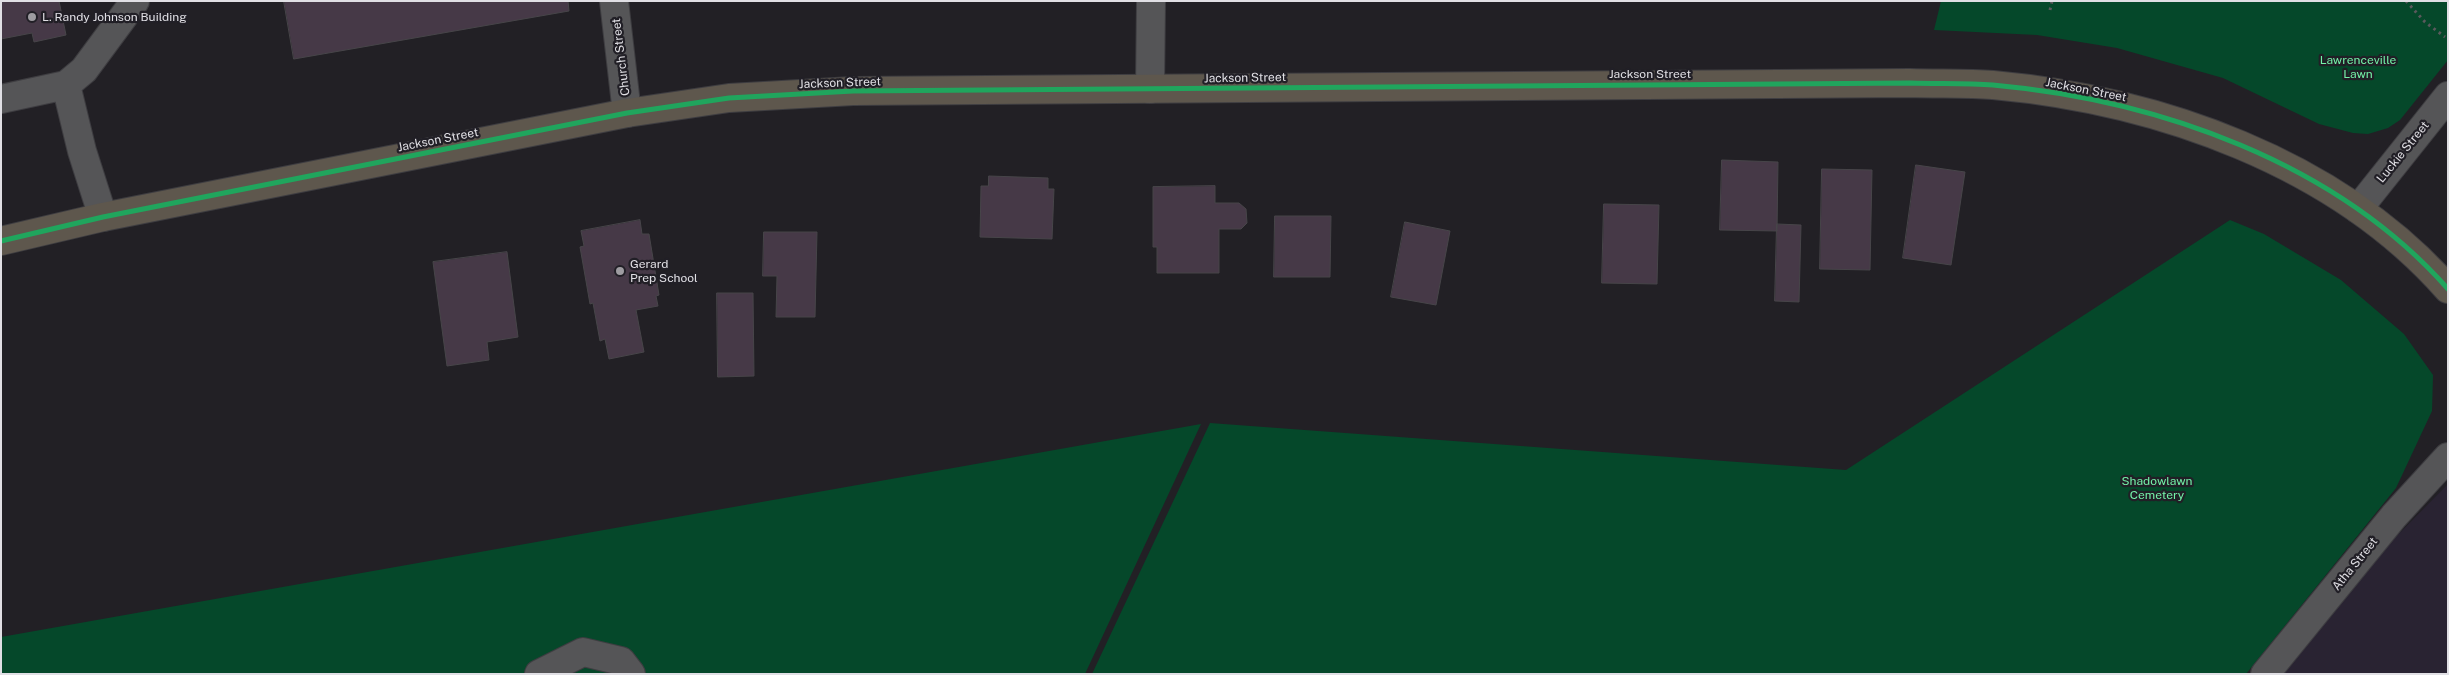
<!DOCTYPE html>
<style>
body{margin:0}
#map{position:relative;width:2449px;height:675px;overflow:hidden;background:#222025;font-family:"Public Sans",sans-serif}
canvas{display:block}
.frame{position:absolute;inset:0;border:2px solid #e0dfe4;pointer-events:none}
</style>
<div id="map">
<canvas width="2449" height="675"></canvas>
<div class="frame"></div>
</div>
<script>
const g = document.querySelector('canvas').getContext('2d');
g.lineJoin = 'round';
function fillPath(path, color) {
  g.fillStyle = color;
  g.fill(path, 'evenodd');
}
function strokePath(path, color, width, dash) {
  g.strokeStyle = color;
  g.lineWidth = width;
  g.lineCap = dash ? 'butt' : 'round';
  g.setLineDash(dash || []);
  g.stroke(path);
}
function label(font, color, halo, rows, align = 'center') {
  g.font = font + ' "Public Sans",sans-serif';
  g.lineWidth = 4.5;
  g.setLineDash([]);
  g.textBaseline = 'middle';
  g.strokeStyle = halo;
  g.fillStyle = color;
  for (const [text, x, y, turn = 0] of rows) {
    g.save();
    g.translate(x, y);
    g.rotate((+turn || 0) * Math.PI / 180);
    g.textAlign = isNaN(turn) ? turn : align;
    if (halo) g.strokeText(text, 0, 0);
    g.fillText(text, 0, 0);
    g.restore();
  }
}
const industrial = new Path2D(`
 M2448,484V674H2282L2375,558Z`);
const green = new Path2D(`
 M1941,1H2448V60L2400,120L2388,128L2368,134L2353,133L2319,124L2223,78L2117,48L2037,35L1934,30Z
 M2230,220L2264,234L2341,280L2404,334L2433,375L2432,411L2396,488L2246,674H1092L1210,423L1846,470Z
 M1201,424L1085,674H1V637Z`);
const building = new Path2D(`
 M1,1H59L66,35L34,42L32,33L1,39Z
 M284,1H568L569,11L294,59Z
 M1722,160L1778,162L1777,231L1720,230Z
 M1916,165L1965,172L1951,265L1903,258Z
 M1822,169L1872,170L1870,270L1820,269Z
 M989,176L1048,178V189H1054L1052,239L980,237L981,186H988Z
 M1215,186V203H1239L1246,209L1247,223L1241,229H1219V273H1157V247H1153V187Z
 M1604,204L1659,205L1657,284L1602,283Z
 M1275,216H1331L1330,277H1274Z
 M640,220L642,234H649L659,295L656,296L658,306L636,310L644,352L609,359L605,339L600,341L593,303L590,304L580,247L584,246L581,231Z
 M1405,222L1450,231L1436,305L1391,297Z
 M1777,224L1801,225L1799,302L1775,301Z
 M764,232H817L815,317H776L777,276H763Z
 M507,252L518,337L487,342L489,360L447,366L433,262Z
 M717,293H753L754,376L718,377Z`);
const path = new Path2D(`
 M2406,1L2425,22L2445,37
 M2050,10L2052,1`);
const minor = new Path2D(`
 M614,1L627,113
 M66,85L82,151L103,217
 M1150,89L1151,1
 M1,99L66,85L84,70L135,1
 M2358,209L2448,96
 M539,674L583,652L621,661L631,674
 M2265,674L2394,516L2448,457`);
const highway = new Path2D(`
 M1,241L103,217L627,113L729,98L853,91L1910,83C1937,84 1966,83 1993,85C2158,100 2336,162 2448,289`);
const cycleway = new Path2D(`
 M1,241L103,217L627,113L729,98L853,91L1910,83C1937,84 1966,83 1993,85C2158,100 2336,162 2448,289`);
const markers = [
 [32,17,5,"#9e9ca1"],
 [620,271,5,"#9e9ca1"]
];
const poiNames = [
 ["L. Randy Johnson Building",42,17],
 ["Gerard",630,264],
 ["Prep School",630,278]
];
const streetNames = [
 ["Church Street",621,57,-97],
 ["Jackson Street",1650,74],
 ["Jackson Street",1245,78,-1],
 ["Jackson Street",840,83,-2],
 ["Jackson Street",2086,90,11],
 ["Jackson Street",438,140,-11],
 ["Luckie Street",2403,152,-51],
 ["Atha Street",2355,564,-51]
];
const parkNames = [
 ["Lawrenceville",2358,60],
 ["Lawn",2358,74],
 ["Shadowlawn",2157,481],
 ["Cemetery",2157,495]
];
fillPath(industrial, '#292332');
fillPath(green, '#05482a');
fillPath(building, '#463947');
strokePath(building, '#474549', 1);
strokePath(minor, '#3e3d41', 30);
strokePath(highway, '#3e3d41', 30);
strokePath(path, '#5a595c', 3, [2.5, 4]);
strokePath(minor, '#555557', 28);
strokePath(highway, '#5e574d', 28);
strokePath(cycleway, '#20a55d', 5);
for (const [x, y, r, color] of markers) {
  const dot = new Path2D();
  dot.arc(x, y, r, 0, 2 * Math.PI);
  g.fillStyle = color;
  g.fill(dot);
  strokePath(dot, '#211f26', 2);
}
label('12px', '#e0dfe4', '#211f26', poiNames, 'left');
label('12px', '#e0dfe4', '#211f26', streetNames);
label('12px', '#74f3a9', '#211f26', parkNames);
</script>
